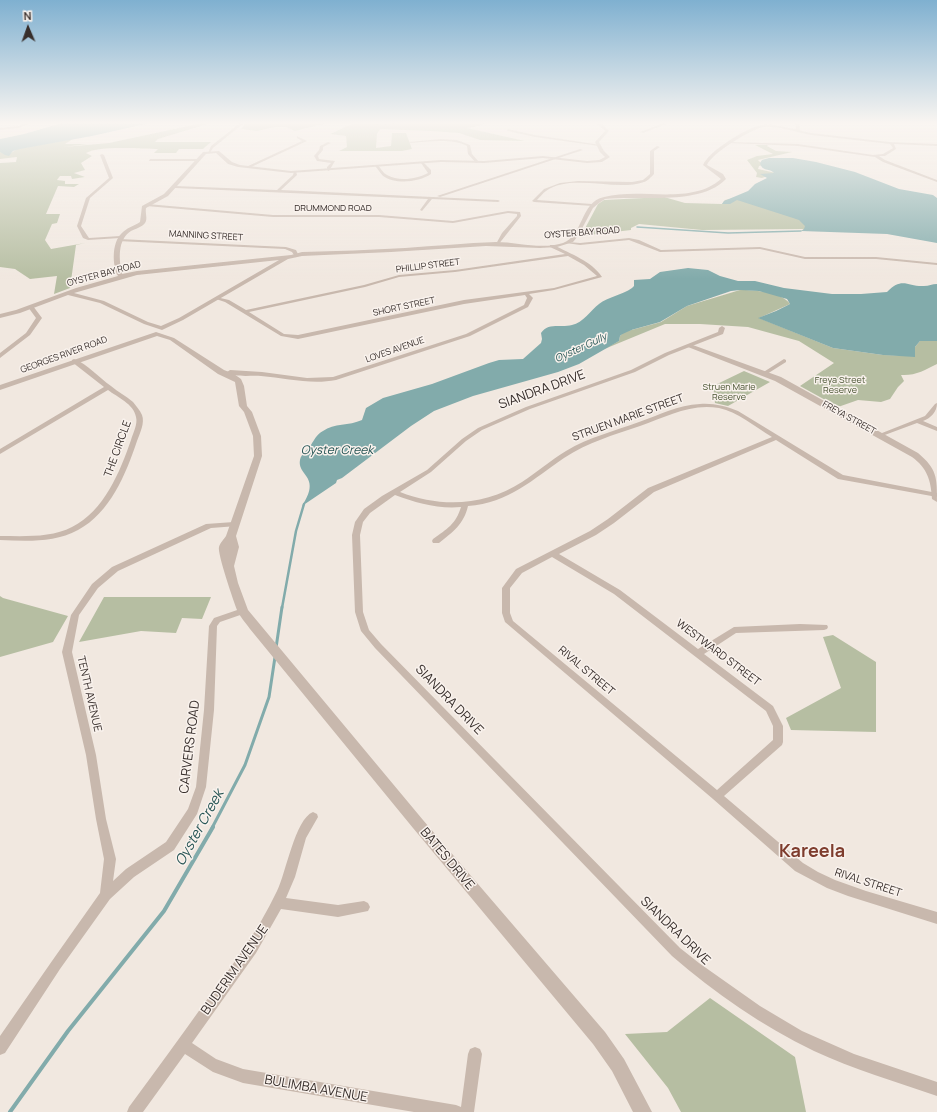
<!DOCTYPE html>
<style>
body{margin:0}
#map{position:relative;width:937px;height:1112px;overflow:hidden;background:#f1e8e0;font-family:Manrope,sans-serif}
canvas{display:block}
.north{position:absolute;left:8px;top:8px;width:40px;height:40px;-webkit-text-stroke:3px #f9f2ed;paint-order:stroke;rotate:358deg;font-size:11px;font-weight:700;line-height:16px;text-align:center;color:#372e2b}
.north::after{content:'';display:block;margin:auto;width:14px;height:18px;background:#372e2b;clip-path:polygon(50% 0,100% 100%,50% 72%,0 100%)}
</style>
<div id="map">
<canvas width="937" height="1112"></canvas>
<div class="north">N</div>
</div>
<script>
const g = document.querySelector('canvas').getContext('2d');
g.lineJoin = 'round';
function fillPath(path, color) {
  g.fillStyle = color;
  g.fill(path, 'evenodd');
}
function strokePath(path, color, width, dash) {
  g.strokeStyle = color;
  g.lineWidth = width;
  g.lineCap = dash ? 'butt' : 'round';
  g.setLineDash(dash || []);
  g.stroke(path);
}
function label(font, color, halo, rows, align = 'center') {
  g.font = font + ' Manrope,sans-serif';
  g.lineWidth = 3;
  g.setLineDash([]);
  g.textBaseline = 'middle';
  g.strokeStyle = halo;
  g.fillStyle = color;
  for (const [text, x, y, turn = 0] of rows) {
    g.save();
    g.translate(x, y);
    g.rotate((+turn || 0) * Math.PI / 180);
    g.textAlign = isNaN(turn) ? turn : align;
    if (halo) g.strokeText(text, 0, 0);
    g.fillText(text, 0, 0);
    g.restore();
  }
}
const green = new Path2D(`
 M202,123H211L158,139L155,142H211L203,149H179L176,153H154L158,149C144,149 99,145 86,153L92,156L81,163L85,170L74,173L85,177L72,179L71,176H60L57,180L65,181V184H79L74,187L58,186L46,214H60L57,223L52,224L45,240L51,249L85,243L76,245L70,288L54,294L57,276L30,279L15,269L0,267V163L16,162L17,157L0,159V152L11,153L17,149L73,139L65,144H88L63,147L109,143Z
 M246,123H327L295,131L286,127H275L257,131L241,129Z
 M395,123H485L479,126L467,128L525,141L480,140L459,133L430,131L380,129L377,134L376,148L391,146L392,133H406L412,149L402,151H339L347,147L346,136L330,134C336,132 345,126 350,125C365,122 380,126 395,123Z
 M755,145H768L767,146L776,151L792,152L758,160L763,165L759,166L758,169L776,173L762,178L756,177L757,173L747,160L757,156L773,154Z
 M664,197L685,203L722,204L725,200L736,198L805,220L819,229L801,231L804,229L702,230L639,224L631,228V230L581,236L598,204L604,200Z
 M740,290C754,290 782,292 790,304L759,318L833,348L883,355L915,356V347L920,341H937V364C925,370 915,376 901,375L904,381L898,387L890,399L881,402L858,400L838,407L800,386L834,363L799,341L748,327L700,324H665L602,350L619,341L620,336L624,332L661,322L687,306Z
 M744,371L770,382L728,406L715,403L713,386Z
 M0,596L3,598L68,616L53,642L0,657Z
 M104,597H211L202,619L182,618L176,633L141,631L79,642Z
 M833,635L876,662V732L791,730L786,718L841,688L823,637Z
 M710,998L795,1057L806,1112H681L668,1088L625,1034L667,1032Z`);
const water = new Path2D(`
 M62,123H150L92,136L20,149L13,151L9,156L5,155L0,152V139L24,134Z
 M769,158H793L816,162L855,172L899,189L933,195L937,198V243L887,234L801,231L804,229L805,226L799,220L793,218L737,200L730,204H722L724,201L748,191L755,184L767,178L760,174L774,173C770,168 762,172 760,163L762,160Z
 M688,268L708,270L720,276L738,281H755L784,288L832,294H861L887,292C902,276 908,287 924,286C929,286 932,284 937,284V341H920L915,347V357L883,355L833,348L758,318L776,311L790,304L787,299L759,291L740,290L731,291L687,306L660,322L624,332L620,336L619,341L579,364L558,372L473,396L434,411L411,426L342,478L337,480L336,483L302,506C322,476 297,476 300,460C301,454 308,450 311,445C314,440 317,434 323,431C334,423 349,426 362,420L366,408L383,398L432,384L489,363L499,360L523,359L541,343L542,339L541,333C548,322 561,328 572,325C583,323 591,310 599,304C608,297 622,295 632,288L634,286V280L650,279L660,272Z`);
const streamFar4 = new Path2D(`
 M637,227L728,233L801,231`);
const streamFar3 = new Path2D(`
 M620,334L631,329`);
const streamFar2 = new Path2D(`
 M282,608L296,531L304,504`);
const streamFar1 = new Path2D(`
 M276,648L282,607
 M212,828L245,765L269,697L275,657`);
const stream = new Path2D(`
 M10,1112L68,1031L164,911L213,827`);
const minor = new Path2D(`
 M25,123H30L19,128L0,130V128L18,126Z
 M240,123H244L213,148L210,153H208L211,146Z
 M664,123H669L643,133L640,132Z
 M508,129L535,135L601,145L599,146L535,137L507,131Z
 M798,130L811,133L889,142L937,144V146L894,144L896,149L885,156H879L885,160L937,180V182L883,162L875,157L798,146L728,143L730,142L798,144L873,155L883,154L893,148L890,144L811,135L797,132Z
 M297,136L307,141L249,168L246,167L302,141L297,138Z
 M441,139L457,140L470,145L472,154L479,162L476,163L468,154L467,146C451,138 429,142 411,143L409,142Z
 M328,142L331,143L323,147V150L318,156L319,159L335,161L329,171L327,170V167L331,163L317,161L314,156L319,150L320,146Z
 M657,146L660,147L654,151V174C651,177 648,181 644,182C616,192 571,173 546,191C543,193 540,197 537,200L592,204L593,206L534,202L532,201L544,189L560,183L578,181L632,182L643,180L650,174V151Z
 M580,149L583,150L440,197L437,196Z
 M102,154L104,155L113,178L90,198L81,226L89,238L120,236L122,237L120,238L88,240L83,238L77,226L86,198L109,178L100,155Z
 M150,159H198L200,160L198,161H149Z
 M423,162L431,170V174C419,182 396,185 383,176C380,173 378,169 375,166L378,165C381,169 383,173 387,175C399,182 417,179 428,173L421,163Z
 M294,171H296L297,175L281,190L498,200L500,201L498,202L432,199L422,211L420,210L428,199L175,188L173,187L175,186L277,190L293,175Z
 M147,204L273,215H379L453,221L508,211L520,212L521,216L498,245L496,244L502,233L517,216V214L508,213L453,223L379,217H273L146,206Z
 M629,238L639,240L661,250L760,247L805,257H876L937,263V265L876,259H805L760,249L660,252L629,240L580,245L566,243L568,242L580,243Z
 M119,239L286,247L296,250L298,254L294,255L292,252L285,249L117,241V240Z
 M550,245H554C570,254 592,261 602,277L554,290L529,294L533,298L528,307L470,336L336,380C311,385 286,378 261,376C251,375 235,378 227,372L230,370L262,372L307,378L333,377L466,334L524,305L527,298L525,295L464,304L298,339L281,336L225,302L216,299V297L229,300L246,310L364,285L399,275L455,270L565,254L550,247ZM568,256L584,265L597,276L554,288L464,300L298,335L284,334L249,312L365,287L399,277L455,272Z
 M29,306H33L42,318L30,335L0,358V353L26,333L36,318L28,307Z
 M722,326L725,328L723,334L669,355L635,372L530,409L482,430L466,441L431,472L400,492C441,508 485,506 522,482C537,472 551,460 566,451C589,437 615,431 639,422C659,415 678,405 700,404C713,403 726,406 738,411L843,475L937,493V497L838,479L776,440L654,492L614,523L596,535L559,554L620,590L698,649L734,627L800,624L827,625L828,627L827,629L824,630L736,633L704,654L773,706L783,726V742L782,745L724,796L803,863L818,872L835,880L866,891L937,912V924L848,896L827,888L795,871L713,799L505,622L502,613V588L516,569L590,531L608,519L648,488L772,437C755,427 738,412 719,408C690,403 666,417 640,426C614,435 588,442 564,458C533,479 509,503 468,506C464,524 453,532 439,543H433L432,541L433,539C447,529 456,524 461,507C438,509 416,503 395,495L370,513L363,522L360,535L363,612L369,630L381,644L680,948L699,963L760,1006L802,1031L854,1054L937,1082V1096C896,1082 853,1069 814,1051C762,1026 715,993 672,956L375,648L361,631L355,612L352,535L355,522L364,509L382,496L427,470L462,439L478,428L526,407L631,370L665,353L718,332L719,328ZM552,557L614,594L766,711L773,726V740L717,790L513,621L510,613V588L522,573Z
 M74,359C88,364 99,378 111,386C118,392 126,396 133,402C136,406 140,410 142,415C145,423 140,433 137,441C126,474 110,513 78,530C54,543 26,541 0,540V536C24,536 51,538 72,527C104,511 120,472 131,440C133,433 138,424 136,417C134,404 117,397 108,390L0,454V449L104,387L72,362V360Z
 M784,359L786,360V362L767,374H763L762,373Z
 M937,403C937,412 931,418 923,421L937,427V431L917,423L882,436L880,437L877,435L925,416L935,404Z
 M234,522L238,524L237,526L211,528L118,571L98,588L79,615L72,652L96,755L106,819L116,859L113,881L126,869L166,842L188,809L196,787L204,710L209,626L214,618L243,608L246,609L247,611L246,613L220,622L217,626L214,710L206,787L197,814L174,850L134,877L110,899L60,969L5,1053L0,1055V1036L52,961L100,893L104,859L96,819L86,755L62,652L71,615L92,584L112,567L206,524Z
 M313,812L317,814L318,817L306,838L295,877L286,898L338,905L364,901L368,903L370,907L368,911L338,917L281,909L256,953L192,1043L216,1059L243,1069L456,1105L461,1107L468,1054L470,1049L475,1047L480,1049L482,1054L474,1112H414L243,1083L213,1072L185,1054L143,1112H127L129,1107C155,1072 181,1036 206,1001C232,966 258,931 277,891C286,873 295,819 313,812Z`);
const tertiary = new Path2D(`
 M596,123H601L609,131L599,142L604,151L610,157L602,162L587,163L543,158L484,163L441,162L291,173L238,167L228,164L216,153L206,154L168,196L146,208C145,213 148,219 145,223C142,227 135,229 131,231C117,240 119,260 122,274L137,271L291,255L302,252C336,251 371,250 405,248C435,246 466,243 496,242C517,242 542,250 563,243C584,235 580,202 604,197C641,187 690,206 721,179L703,165C709,151 746,128 761,125C772,123 786,128 796,129L795,123H799L800,131L798,132C788,130 774,126 764,127C751,129 712,153 707,165L723,174L726,179C701,206 640,195 605,199L599,203L593,208L578,236L573,242L557,247L540,248L486,246L391,252L302,256L288,259L183,320L162,330L144,324L100,303L68,295L20,313L0,318V314L16,310L76,288L118,276C112,265 112,243 121,234C126,228 134,226 140,222L142,206L164,194L203,152L219,151L232,162L240,165L291,171L441,160L484,161L543,156L587,161L599,160L605,157L600,152L595,142L605,131ZM279,260L179,318L161,326L148,322L104,301L74,293L137,275Z
 M156,332L174,338L224,370L234,374L241,379L244,386L247,406L252,412L261,436L262,456L236,536L239,547L234,566L238,583L248,610L423,820L605,1032L624,1059L652,1112H633L612,1071L593,1044L413,828L250,629C246,623 240,617 237,610C234,602 217,553 219,547C220,543 224,539 226,536L254,456L253,436L244,412L239,406L235,382L218,374L170,340L157,336L0,390V385Z
 M690,344L781,377L918,453C937,469 937,477 937,502L932,499C931,480 927,468 912,457L775,381L688,347L686,346Z`);
const farStreetnames = [
 ["DRUMMOND ROAD",333,208],
 ["OYSTER BAY ROAD",582,233,-4],
 ["MANNING STREET",206,236,3],
 ["PHILLIP STREET",428,266,-7],
 ["OYSTER BAY ROAD",104,274,-15],
 ["SHORT STREET",404,307,-12],
 ["LOVES AVENUE",395,350,-19],
 ["GEORGES RIVER ROAD",64,355,-20],
 ["FREYA STREET",849,418,29]
];
const farParknames = [
 ["Freya Street",840,380],
 ["Reserve",840,390],
 ["Struen Marie",729,387],
 ["Reserve",729,397]
];
const farWaternames = [
 ["Oyster Gully",581,348,-25]
];
const streetNames = [
 ["STRUEN MARIE STREET",628,418,-20],
 ["THE CIRCLE",118,449,-70],
 ["WESTWARD STREET",718,653,37],
 ["RIVAL STREET",586,671,40],
 ["TENTH AVENUE",89,694,77],
 ["RIVAL STREET",868,883,18]
];
const waterNames = [
 ["Oyster Creek",337,451]
];
const nearStreetnames = [
 ["SIANDRA DRIVE",542,390,-20],
 ["SIANDRA DRIVE",449,700,46],
 ["CARVERS ROAD",190,747,-83],
 ["BATES DRIVE",447,859,50],
 ["SIANDRA DRIVE",675,931,44],
 ["BUDERIM AVENUE",235,970,-55],
 ["BULIMBA AVENUE",316,1089,10]
];
const nearWaternames = [
 ["Oyster Creek",200,828,-61]
];
const nearDistrictnames = [
 ["Kareela",812,852]
];
fillPath(green, '#b6bea2');
fillPath(water, '#82abab');
strokePath(streamFar4, '#82abab', 1.5);
strokePath(streamFar3, '#82abab', 2);
strokePath(streamFar2, '#82abab', 2.5);
strokePath(streamFar1, '#82abab', 3);
strokePath(stream, '#82abab', 4);
fillPath(minor, '#c8b8ad');
fillPath(tertiary, '#c8b8ad');
const sky = g.createLinearGradient(0, 0, 0, 279);
sky.addColorStop(0, '#7fb0d0');
sky.addColorStop(0.44, '#f9f5f1');
sky.addColorStop(1, '#f9f5f100');
g.fillStyle = sky;
g.fillRect(0, 0, 937, 279);
label('9px', '#372e2b', '#f9f2ed', farStreetnames);
label('9px', '#485331', '#f9f2ed', farParknames);
label('italic 10px', '#255454', '#f9f2ed', farWaternames);
label('11px', '#372e2b', '#f9f2ed', streetNames);
label('italic 12px', '#255454', '#f9f2ed', waterNames);
label('13px', '#372e2b', '#f9f2ed', nearStreetnames);
label('italic 14px', '#255454', '#f9f2ed', nearWaternames);
label('bold 18px', '#7e3c2d', '#f9f2ed', nearDistrictnames);
</script>
